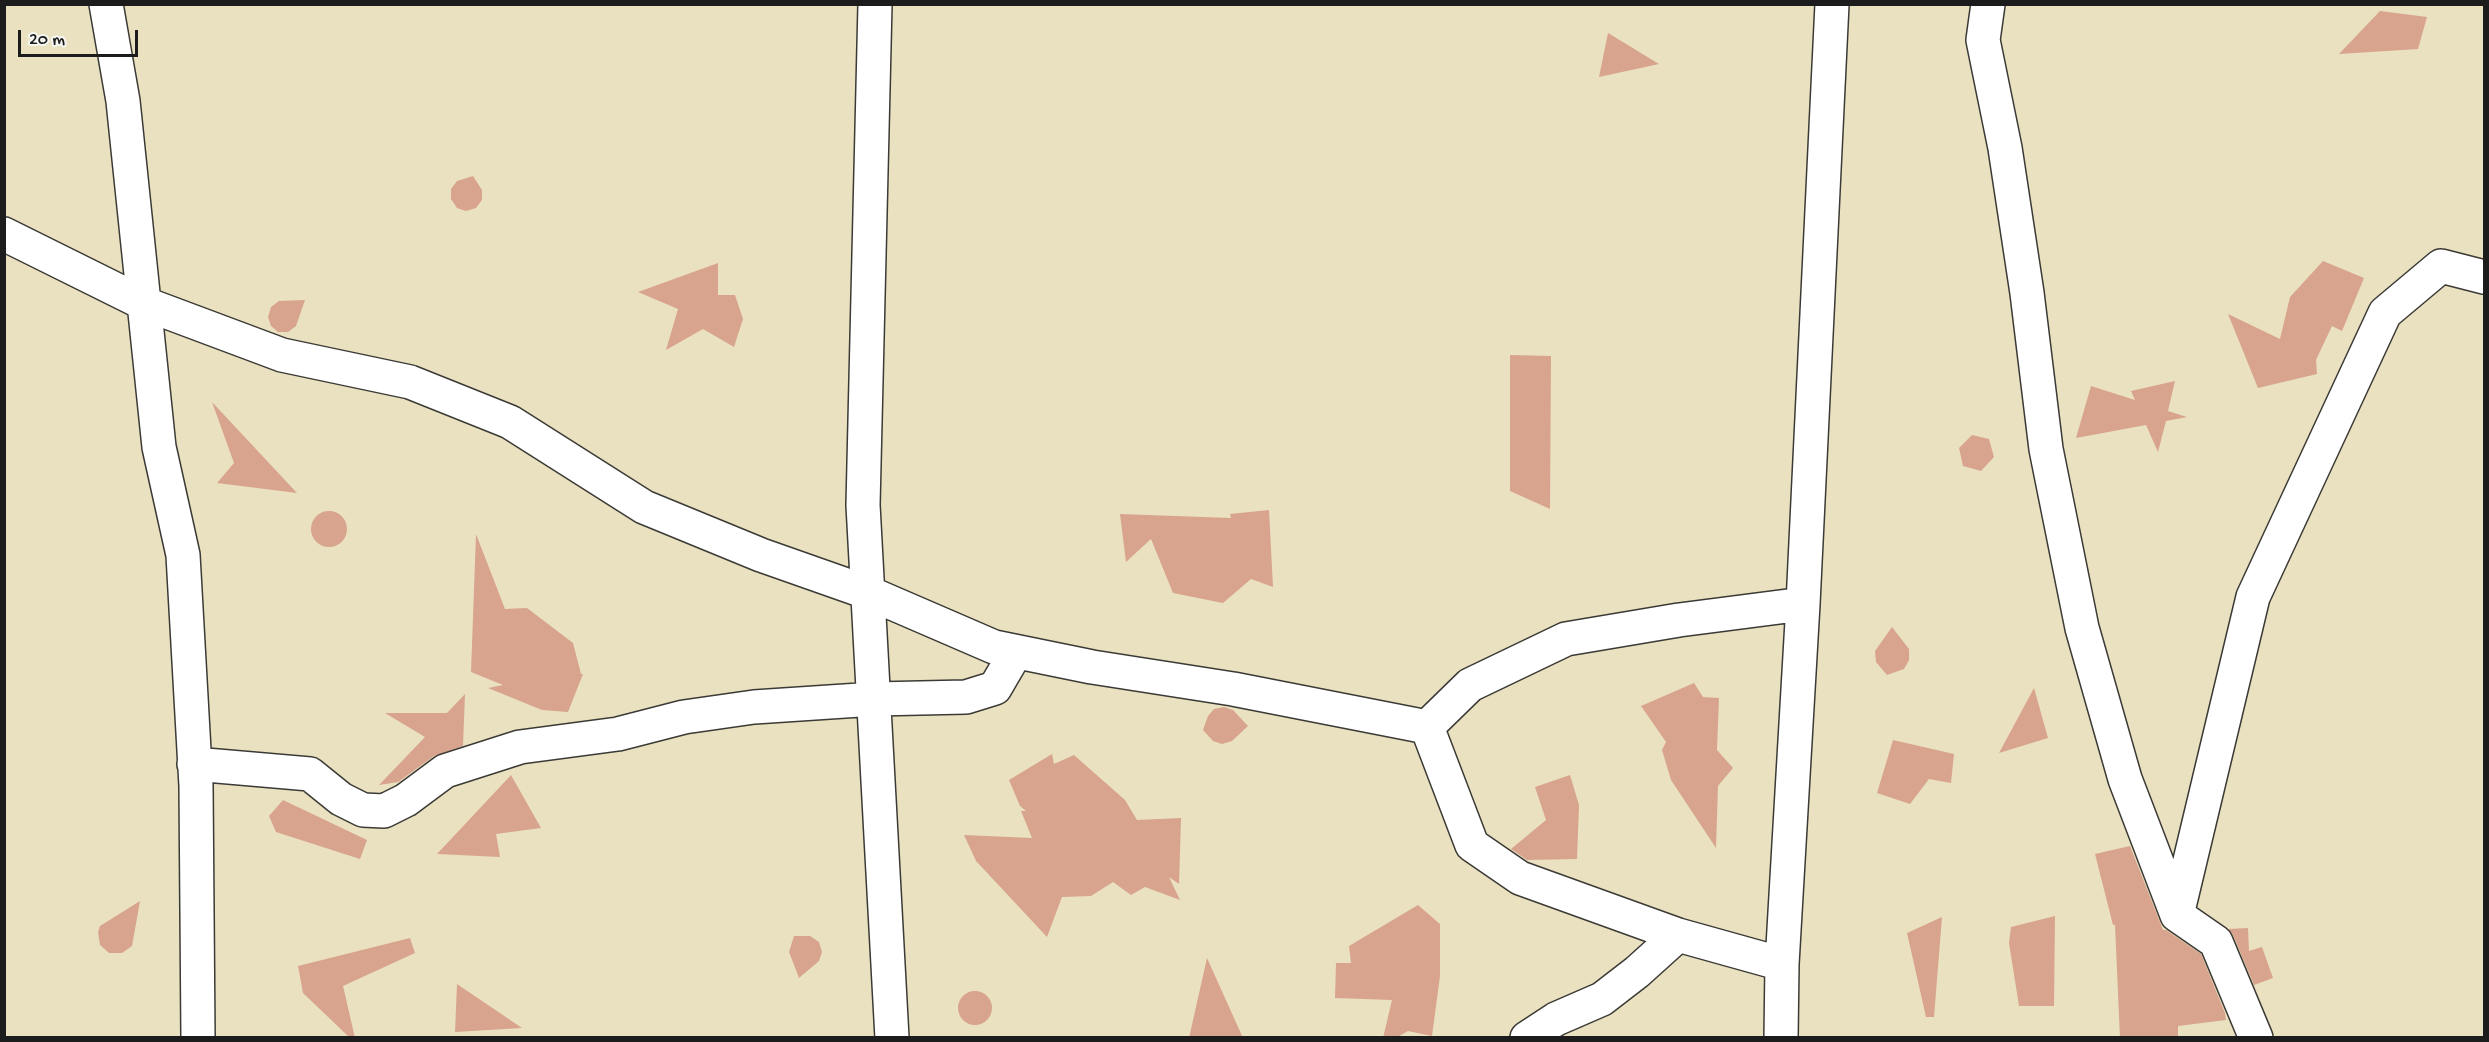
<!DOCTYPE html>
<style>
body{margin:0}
#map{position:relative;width:2489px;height:1042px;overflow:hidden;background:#eae1c1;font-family:"Gochi Hand",sans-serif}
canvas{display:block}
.frame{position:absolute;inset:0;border:6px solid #1c1c1c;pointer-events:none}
.scale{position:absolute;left:18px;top:30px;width:120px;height:27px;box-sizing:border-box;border:3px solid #1c1c1c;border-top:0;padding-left:8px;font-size:18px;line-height:21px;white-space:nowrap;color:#1c1c1c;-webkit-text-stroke:4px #f6f6f2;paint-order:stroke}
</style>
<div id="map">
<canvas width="2489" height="1042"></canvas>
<div class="frame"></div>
<div class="scale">20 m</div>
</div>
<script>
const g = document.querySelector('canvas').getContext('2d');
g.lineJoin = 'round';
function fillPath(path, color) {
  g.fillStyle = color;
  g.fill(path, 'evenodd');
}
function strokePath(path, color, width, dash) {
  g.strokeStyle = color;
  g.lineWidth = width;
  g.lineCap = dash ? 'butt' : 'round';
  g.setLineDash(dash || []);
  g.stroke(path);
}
const building = new Path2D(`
 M2380,11L2427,17L2418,49L2339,54Z
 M1608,33L1659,64L1599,77Z
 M473,176L482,190V200L476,208L466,211L457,208L451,199V189L457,181Z
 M2323,261L2364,278L2342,331L2332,326L2316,360L2317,374L2258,388L2228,314L2280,339L2290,297Z
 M718,263V295H735L743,319L734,347L703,329L666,350L678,309L638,292Z
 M305,300L296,326L288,332H278L271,326L268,317L271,307L279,301Z
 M1510,355L1551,356L1550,509L1510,491Z
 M2175,381L2168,411L2187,417L2166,421L2158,452L2146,425L2076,438L2091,386L2135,400L2131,391Z
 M212,402L297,493L217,483L234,463Z
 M1972,435L1989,439L1994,457L1981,471L1963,466L1959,448Z
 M1269,510L1273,587L1251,579L1223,603L1173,593L1151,539L1126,562L1120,514L1231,518L1230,514Z
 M311 529a18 18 0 1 1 36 0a18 18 0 1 1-36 0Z
 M476,534L505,609L527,608L573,643L581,674H583L568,712L542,710L488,688L503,685L471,672Z
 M1892,627L1909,649V660L1904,669L1887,675L1876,662L1875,651Z
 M1694,683L1703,697L1719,698L1717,750L1733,768L1718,786L1716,848L1671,780L1662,750L1666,742L1641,706Z
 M2034,688L2048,738L1999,753Z
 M465,694L463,746L434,756L398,782L379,785L425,737L385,713H447Z
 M1224,707L1233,710L1248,726L1232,741L1222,744L1213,741L1203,730L1208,716L1214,709Z
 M1893,740L1954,754L1951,783L1929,779L1910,804L1877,793Z
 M1052,754L1054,764L1074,755L1125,800L1137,820L1181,818L1179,884L1169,877L1180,900L1145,887L1131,895L1113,882L1091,896L1062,897L1047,937L976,861L964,835L1032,838L1021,811H1026L1020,806L1009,780Z
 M511,775L541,828L496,834L500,857L437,854Z
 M1570,775L1579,805L1577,859L1527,860L1511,849L1546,820L1535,787Z
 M283,800L367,840L360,859L276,832L269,816Z
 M2130,846L2163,930H2166L2201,954L2225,1013L2226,1020L2178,1026V1038H2120L2115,925H2113L2095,854Z
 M140,901L132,946L122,953H109L100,945L98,932L100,926Z
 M1418,905L1440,924V976L1432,1036L1408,1031L1396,1038H1383L1392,1000L1335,998L1336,963H1351L1349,946Z
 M2055,916L2054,1006H2019L2009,943L2011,927Z
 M1942,917L1934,1017H1926L1907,933Z
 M2248,928L2249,951L2262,947L2273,978L2254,985L2233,935L2228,929Z
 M794,936H810L819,942L822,952L819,961L799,978L789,952Z
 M410,938L415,953L343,986L355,1038H350L303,993L298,966Z
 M1207,958L1243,1038H1189Z
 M457,984L522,1028L455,1032Z
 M958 1008a17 17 0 1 1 34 0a17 17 0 1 1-34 0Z`);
const street = new Path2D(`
 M106,4L123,101L159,447L183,555L196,786L198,1038
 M875,4L863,505L892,1038
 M1988,4L1983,40L2005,148L2027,293L2046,449L2082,628L2125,779L2177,915L2216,942L2256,1038
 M4,234L143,303L282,355L410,382L510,422L644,507L761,555L869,593L994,647L1092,667L1233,689L1427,727
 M1427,727L1472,845L1520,878L1678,935L1782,964
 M1427,727L1470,685L1566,639L1679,620L1803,604
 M194,764L310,774L341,799L363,810L384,811L406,800L445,771L520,747L618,734L684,717L754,707L875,699L966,697L995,688L1016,652
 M2177,915L2253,597L2385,313L2441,266L2484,277
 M1527,1038L1556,1019L1602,999L1637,972L1678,935
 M1781,1038L1782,964L1803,604L1832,4`);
fillPath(building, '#d8a48e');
strokePath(street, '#3b3a35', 36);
strokePath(street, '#fff', 33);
</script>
